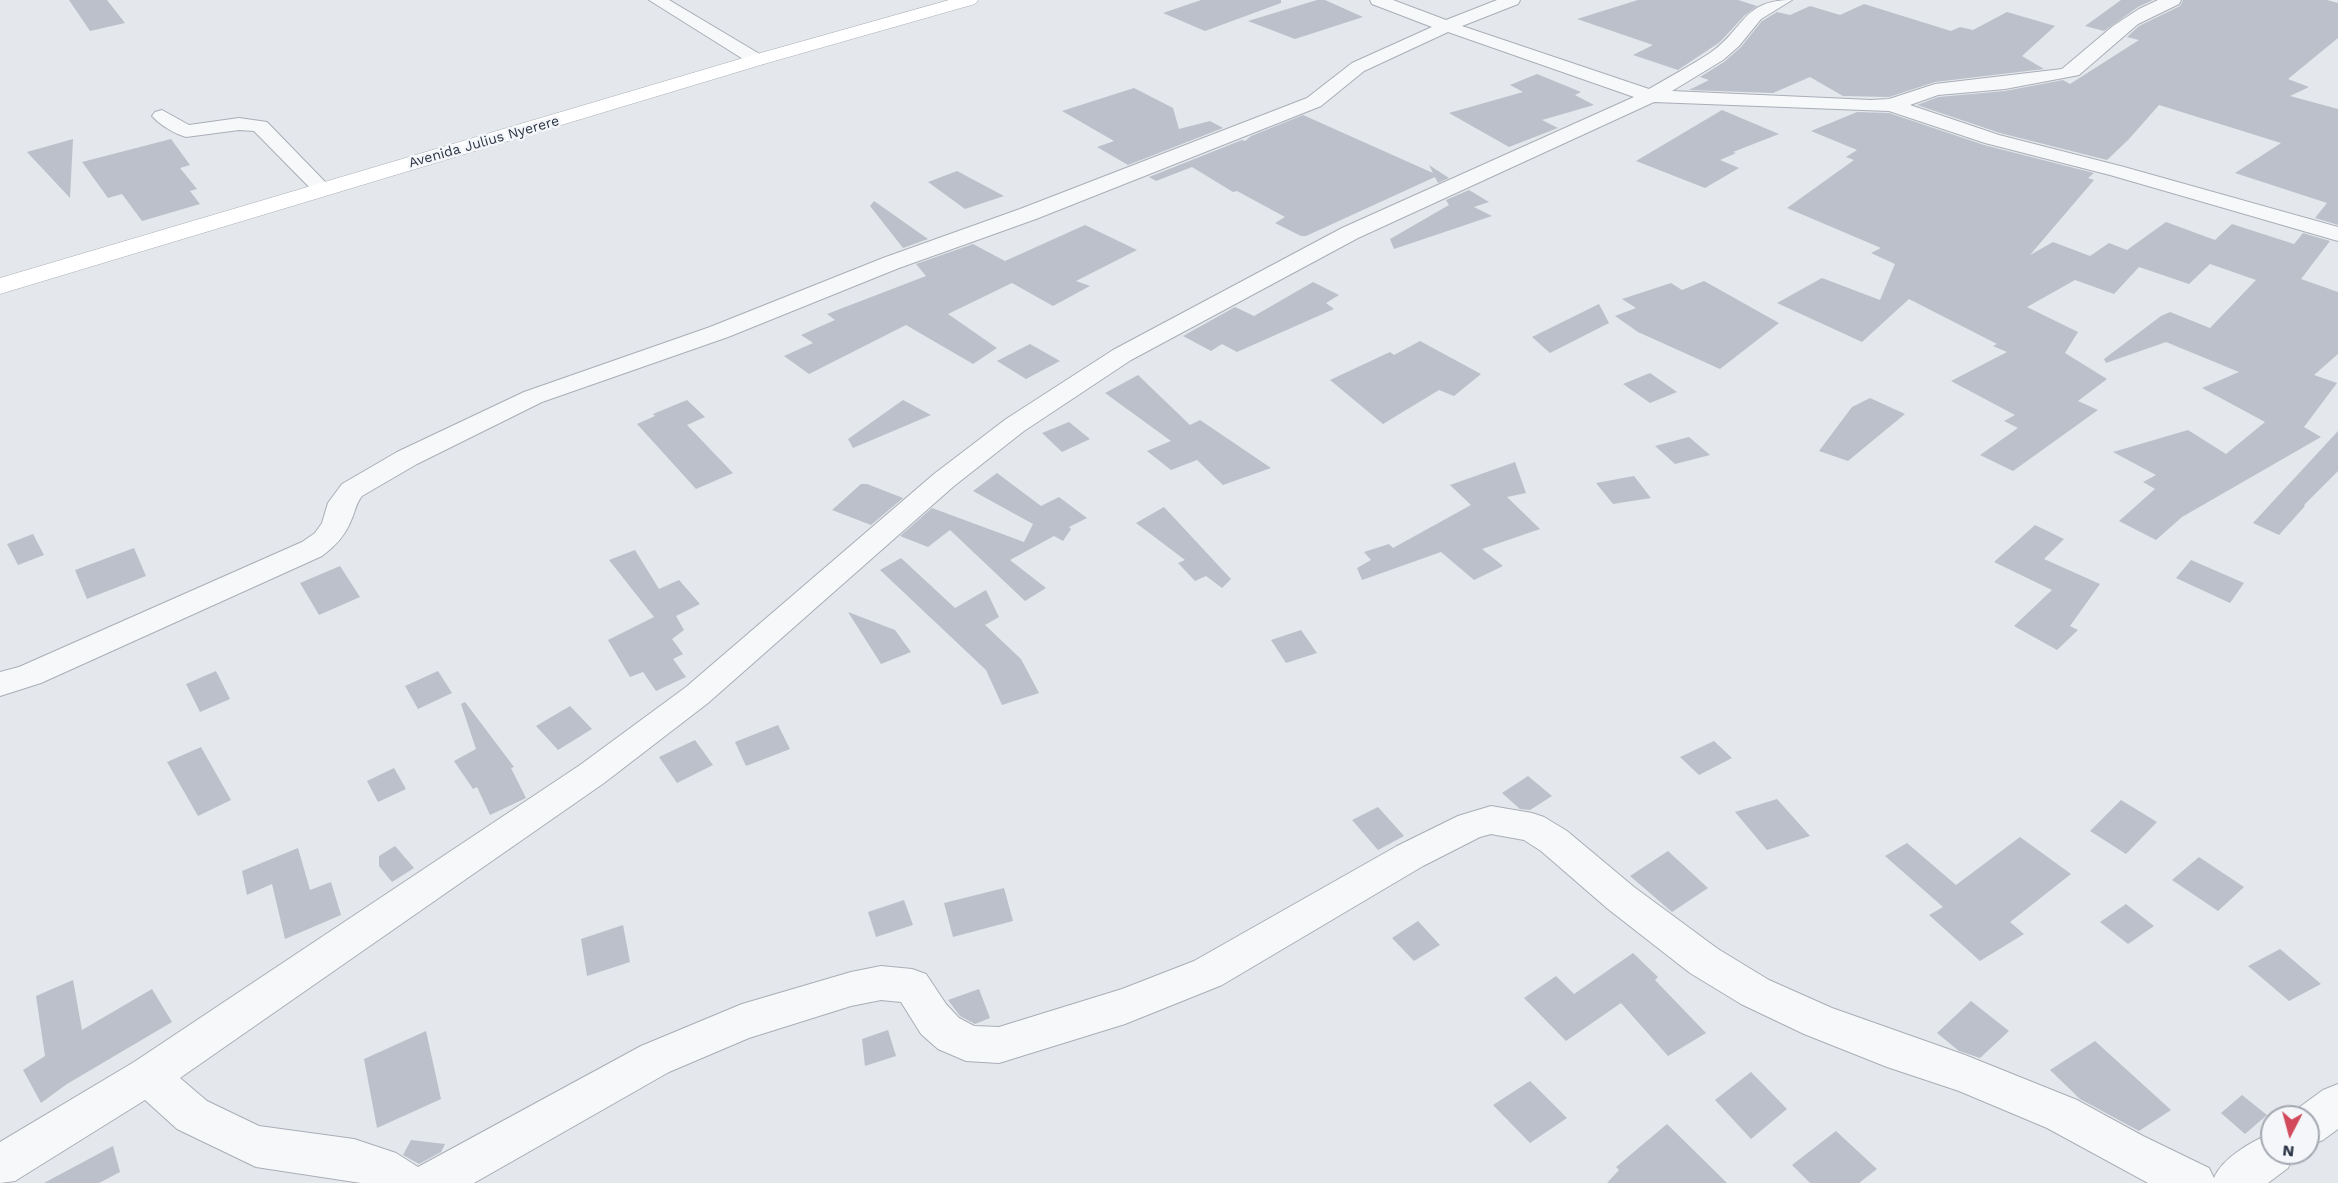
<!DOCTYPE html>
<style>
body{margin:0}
#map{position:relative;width:2338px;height:1183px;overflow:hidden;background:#e4e7ec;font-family:"Work Sans",sans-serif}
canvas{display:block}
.north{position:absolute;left:2260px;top:1105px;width:60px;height:60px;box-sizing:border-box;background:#f4f6f9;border:2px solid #a4a8b1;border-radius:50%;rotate:186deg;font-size:16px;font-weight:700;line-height:24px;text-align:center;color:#2b3445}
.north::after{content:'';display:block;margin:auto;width:21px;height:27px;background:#d1495b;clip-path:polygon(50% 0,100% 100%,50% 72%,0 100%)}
</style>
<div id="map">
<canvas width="2338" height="1183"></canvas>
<div class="north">N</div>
</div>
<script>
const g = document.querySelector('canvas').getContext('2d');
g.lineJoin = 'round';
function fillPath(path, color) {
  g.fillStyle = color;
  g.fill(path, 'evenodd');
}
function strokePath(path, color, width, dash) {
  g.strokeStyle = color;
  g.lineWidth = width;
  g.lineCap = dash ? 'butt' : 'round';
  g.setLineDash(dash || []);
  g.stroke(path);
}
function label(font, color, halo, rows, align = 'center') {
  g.font = font + ' "Work Sans",sans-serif';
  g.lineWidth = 5;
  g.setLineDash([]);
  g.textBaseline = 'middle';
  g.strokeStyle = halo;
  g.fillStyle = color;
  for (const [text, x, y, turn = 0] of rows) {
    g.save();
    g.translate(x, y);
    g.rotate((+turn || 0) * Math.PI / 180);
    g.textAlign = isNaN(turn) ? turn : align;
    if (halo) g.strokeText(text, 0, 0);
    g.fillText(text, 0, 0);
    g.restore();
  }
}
const building = new Path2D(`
 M69,0H107L125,23L90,31Z
 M1201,0H1281V3L1205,31L1163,13Z
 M1317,0H1325L1363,17L1295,39L1248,21Z
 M1638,0H1738L1757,6L1744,16L1720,42L1678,70L1633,55L1653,45L1577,19Z
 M2121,0H2153L2138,7L2104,31L2085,26Z
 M2183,0H2327L2338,3V38L2288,79L2309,87L2290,96L2338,109V225L2315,218L2327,203L2235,173L2281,143L2159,105L2129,139L2107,160L2000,133L1917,105L1938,97L2005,91L2063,80L2070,84L2139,40L2127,37L2139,26L2180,6Z
 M1864,4L1951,31L1960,27L1973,30L2007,12L2055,26L2022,56L2044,69L1935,82L1889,97L1843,96L1810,77L1773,93L1689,90L1709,80L1700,77L1724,62L1741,47L1762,21L1777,12L1790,15L1810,6L1840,15Z
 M1537,74L1581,92L1575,95L1594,105L1542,120L1558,128L1509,147L1449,113L1523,92L1510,85Z
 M1134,88L1173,108L1179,129L1210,121L1223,128L1128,165L1097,147L1114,141L1062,111Z
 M1722,110L1779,134L1733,152L1736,153L1720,160L1739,168L1705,188L1636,161Z
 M1857,112L1889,113L1984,145L2094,173L2088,178L2094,180L2030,255L2053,242L2090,256L2109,243L2127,250L2166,222L2215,240L2232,224L2294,244L2303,233L2330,241L2301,279L2338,292V354L2314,375L2337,383L2304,427L2321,437L2182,517L2156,540L2119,521L2155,489L2143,482L2156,475L2113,452L2188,430L2226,454L2265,422L2202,388L2239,372L2166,342L2106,363L2104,359L2161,316L2170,312L2210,328L2256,280L2210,264L2189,284L2139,267L2114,294L2075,280L2027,307L2078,332L2065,353L2107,379L2078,401L2098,410L2013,471L1980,455L2018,428L2004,421L2015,415L1951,381L2007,352L1993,346L1997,344L1909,299L1862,342L1777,303L1822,278L1880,300L1895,264L1871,253L1881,248L1787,208L1854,160L1846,157L1857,150L1811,131Z
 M1303,115L1433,173L1429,165L1449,178L1438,183L1435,177L1306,236H1301L1275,223L1285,217L1237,191L1233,192L1192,167L1156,181L1149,177L1242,140L1245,141L1251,136Z
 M73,139L70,198L27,152Z
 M171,139L190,165L180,168L197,189L190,191L200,204L142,221L122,194L108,198L82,162Z
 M957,171L1004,196L965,209L928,182Z
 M1469,190L1489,202L1474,207L1492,216L1394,249L1390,239L1449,205L1446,200Z
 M874,201L928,239L903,248L870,206Z
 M1085,225L1137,250L1076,281L1090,286L1053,306L1012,283L948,314L997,348L973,364L906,325L809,374L784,356L813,343L801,335L835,320L827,314L926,276L916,264L973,244L1005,261Z
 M1704,281L1779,323L1720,369L1638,332L1615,316L1636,308L1622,299L1671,283L1682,290Z
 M1313,282L1339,295L1326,303L1334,309L1237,352L1222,344L1211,351L1183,336L1235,307L1254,316Z
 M1599,304L1609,323L1550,353L1532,337Z
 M1420,341L1481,374L1454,396L1439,390L1383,424L1330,380L1390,352L1394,355Z
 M1030,344L1060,361L1026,379L997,361Z
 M1650,373L1677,392L1650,403L1623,384Z
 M1138,375L1190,425L1200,420L1271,468L1223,485L1197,460L1171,470L1147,451L1171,441L1105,393Z
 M1870,398L1905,414L1848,461L1819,451L1852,407Z
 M687,400L705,417L687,425L733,473L696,489L637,424L655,416L653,414Z
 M903,400L931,415L853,448L848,439Z
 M1069,422L1090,439L1062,452L1042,433Z
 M2338,431V471L2304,505L2305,506L2279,535L2253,523Z
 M1689,437L1710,455L1675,464L1655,446Z
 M1515,462L1526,493L1507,497L1540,529L1482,549L1503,566L1474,580L1441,552L1362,580L1357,568L1371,560L1364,552L1389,544L1393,548L1471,505L1450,485Z
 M997,473L1041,506L1059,497L1087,518L1069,527L1071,529L1063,541L1054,536L1010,560L1046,588L1025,601L950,530L928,547L900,536L932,508L1024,542L1033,524L973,491Z
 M1634,476L1651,498L1613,504L1596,483Z
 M861,484H867L903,498L871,525L832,510Z
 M1164,507L1231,579L1222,588L1206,576L1195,581L1178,563L1185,560L1136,523Z
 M2035,525L2064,539L2044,559L2100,584L2070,626L2078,630L2057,650L2014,626L2052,590L1994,562Z
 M33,534L44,555L18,565L7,544Z
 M134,548L146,576L87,599L75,570Z
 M635,550L659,589L679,580L700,604L676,616L684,630L672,639L683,654L673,659L686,677L656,691L643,672L630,677L608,640L654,617L609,560Z
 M901,558L955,608L986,590L999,617L985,625L1021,659L1039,693L1002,705L986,670L880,570Z
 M2191,560L2244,583L2230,603L2176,578Z
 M340,566L360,597L319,615L300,583Z
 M848,612L895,630L911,652L881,664Z
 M1301,630L1317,653L1286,663L1271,640Z
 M216,671L230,699L200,712L186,684Z
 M438,671L452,693L418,709L405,686Z
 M465,702L514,767L511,768L526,798L490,815L477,787L473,789L454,761L476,749L461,704Z
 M570,706L592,729L558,750L536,726Z
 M778,725L790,749L746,766L735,742Z
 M695,740L713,765L677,783L659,757Z
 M1714,741L1732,758L1699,775L1680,757Z
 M201,747L231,800L198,816L167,762Z
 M394,768L406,789L378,802L367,781Z
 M1528,776L1552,796L1530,810L1520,809L1502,793Z
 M1777,799L1810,836L1767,850L1735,812Z
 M2121,800L2157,822L2126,854L2090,831Z
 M1378,807L1404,836L1378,850L1352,820Z
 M2020,837L2071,874L2010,922L2024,934L1980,961L1929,915L1943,907L1885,856L1907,843L1956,885Z
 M395,846L414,868L392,882L379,866V856Z
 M298,848L310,890L331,882L341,915L285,939L272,884L247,895L242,871Z
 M1668,851L1708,888L1672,912L1630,876Z
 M2199,857L2244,887L2218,911L2172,880Z
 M1004,888L1013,921L953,937L944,903Z
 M904,900L913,925L876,937L868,912Z
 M2126,904L2154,926L2128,944L2100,922Z
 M1418,921L1440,945L1414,961L1392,938Z
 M623,925L630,962L587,976L581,939Z
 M2280,949L2321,984L2289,1001L2248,966Z
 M1633,953L1658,977L1655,980L1706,1033L1668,1056L1621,1003L1566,1041L1524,998L1556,976L1574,994Z
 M73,980L82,1030L152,989L172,1022L67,1084L41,1103L23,1070L45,1056L36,996Z
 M979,989L990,1018L975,1024L960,1016L948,1000Z
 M1971,1001L2009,1031L1980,1058L1959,1051L1937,1033Z
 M888,1030L896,1056L865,1066L862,1039Z
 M426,1031L441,1099L377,1128L364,1059Z
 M2095,1041L2171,1110L2139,1131L2080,1099L2050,1070Z
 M1751,1072L1787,1109L1751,1139L1715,1100Z
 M1530,1081L1567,1118L1530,1143L1493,1105Z
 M2242,1095L2267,1115L2245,1134L2221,1113Z
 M1667,1124L1727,1183H1607L1619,1170L1616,1167Z
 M1836,1131L1877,1169L1859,1183H1810L1792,1165Z
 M411,1140L445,1144L441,1152L419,1164L403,1155Z
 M113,1146L120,1172L99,1183H44Z`);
const street = new Path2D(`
 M649,0H669L763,56L766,60L763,64H751Z
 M1370,0H1393L1446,20L1497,0H1520L1518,4L1462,26L1649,89C1669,77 1690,66 1710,53C1745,29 1742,0 1792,0L1761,19L1739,46L1723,60L1672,91L1871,100L1889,99L1935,84L2062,69L2113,26L2139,9L2158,0H2181L2179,4L2138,24L2079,75L2005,89L1938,95L1910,105L1999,135L2124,167L2338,227V241L2110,175L1985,143L1889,111L1654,102L1358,238L1131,360L1024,431L954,486L708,703L604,783L180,1078L207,1101L259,1126L354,1139L396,1153L418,1167L641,1046L742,1004L851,972L881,966L912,969L926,974L946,1004L959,1018L974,1026L999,1027L1122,989L1194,961L1397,846L1458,816L1491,806L1532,813L1544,817L1567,831L1634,887L1718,949L1769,980L1832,1008L1965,1055L2077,1100L2143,1136L2209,1168L2214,1178C2222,1158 2252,1141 2272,1133V1153H2294L2288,1168L2268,1183H2148L2047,1128L1959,1091L1887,1067L1804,1034L1741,1004L1690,973L1608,909L1541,851L1524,840L1491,834L1480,837L1423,866L1222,985L1125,1024L999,1063L966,1061L938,1049L921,1034L901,1002L881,1000L851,1006L749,1038L669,1072L474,1183H361L256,1167L177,1129L145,1100L15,1181L0,1183V1142L134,1062L580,765L686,687L934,474L1006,419L1113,350L1342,228L1634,97L1448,32L1364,71L1321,106L1036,219L899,268L728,337L542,402L417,464L362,496C355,505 355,513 350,523C344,537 334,547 322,556L41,683L0,696V672L19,667L302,542L315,533L322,523L328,503L342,484L397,452L524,392L710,327L883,258L1020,209L1307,98L1352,63L1432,27L1372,4Z
 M162,110L189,125L239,118L267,122L332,189L329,193L322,195L315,193L254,131L239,130L186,137C175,134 160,125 152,116L155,112Z
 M2338,1084V1129L2323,1140L2308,1146V1117H2291L2293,1112L2323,1090Z`);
const secondary = new Path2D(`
 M949,0H978L975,4L764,64L0,294V278L750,56Z`);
const farStreetnames = [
 ["Avenida Julius Nyerere",484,142,-16]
];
fillPath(building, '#bbc0ca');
strokePath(street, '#a9aeb7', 2);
strokePath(secondary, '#a9aeb7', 1);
fillPath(street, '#f7f8fa');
fillPath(secondary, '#fff');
label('14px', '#2b3445', '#f4f6f9', farStreetnames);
</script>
